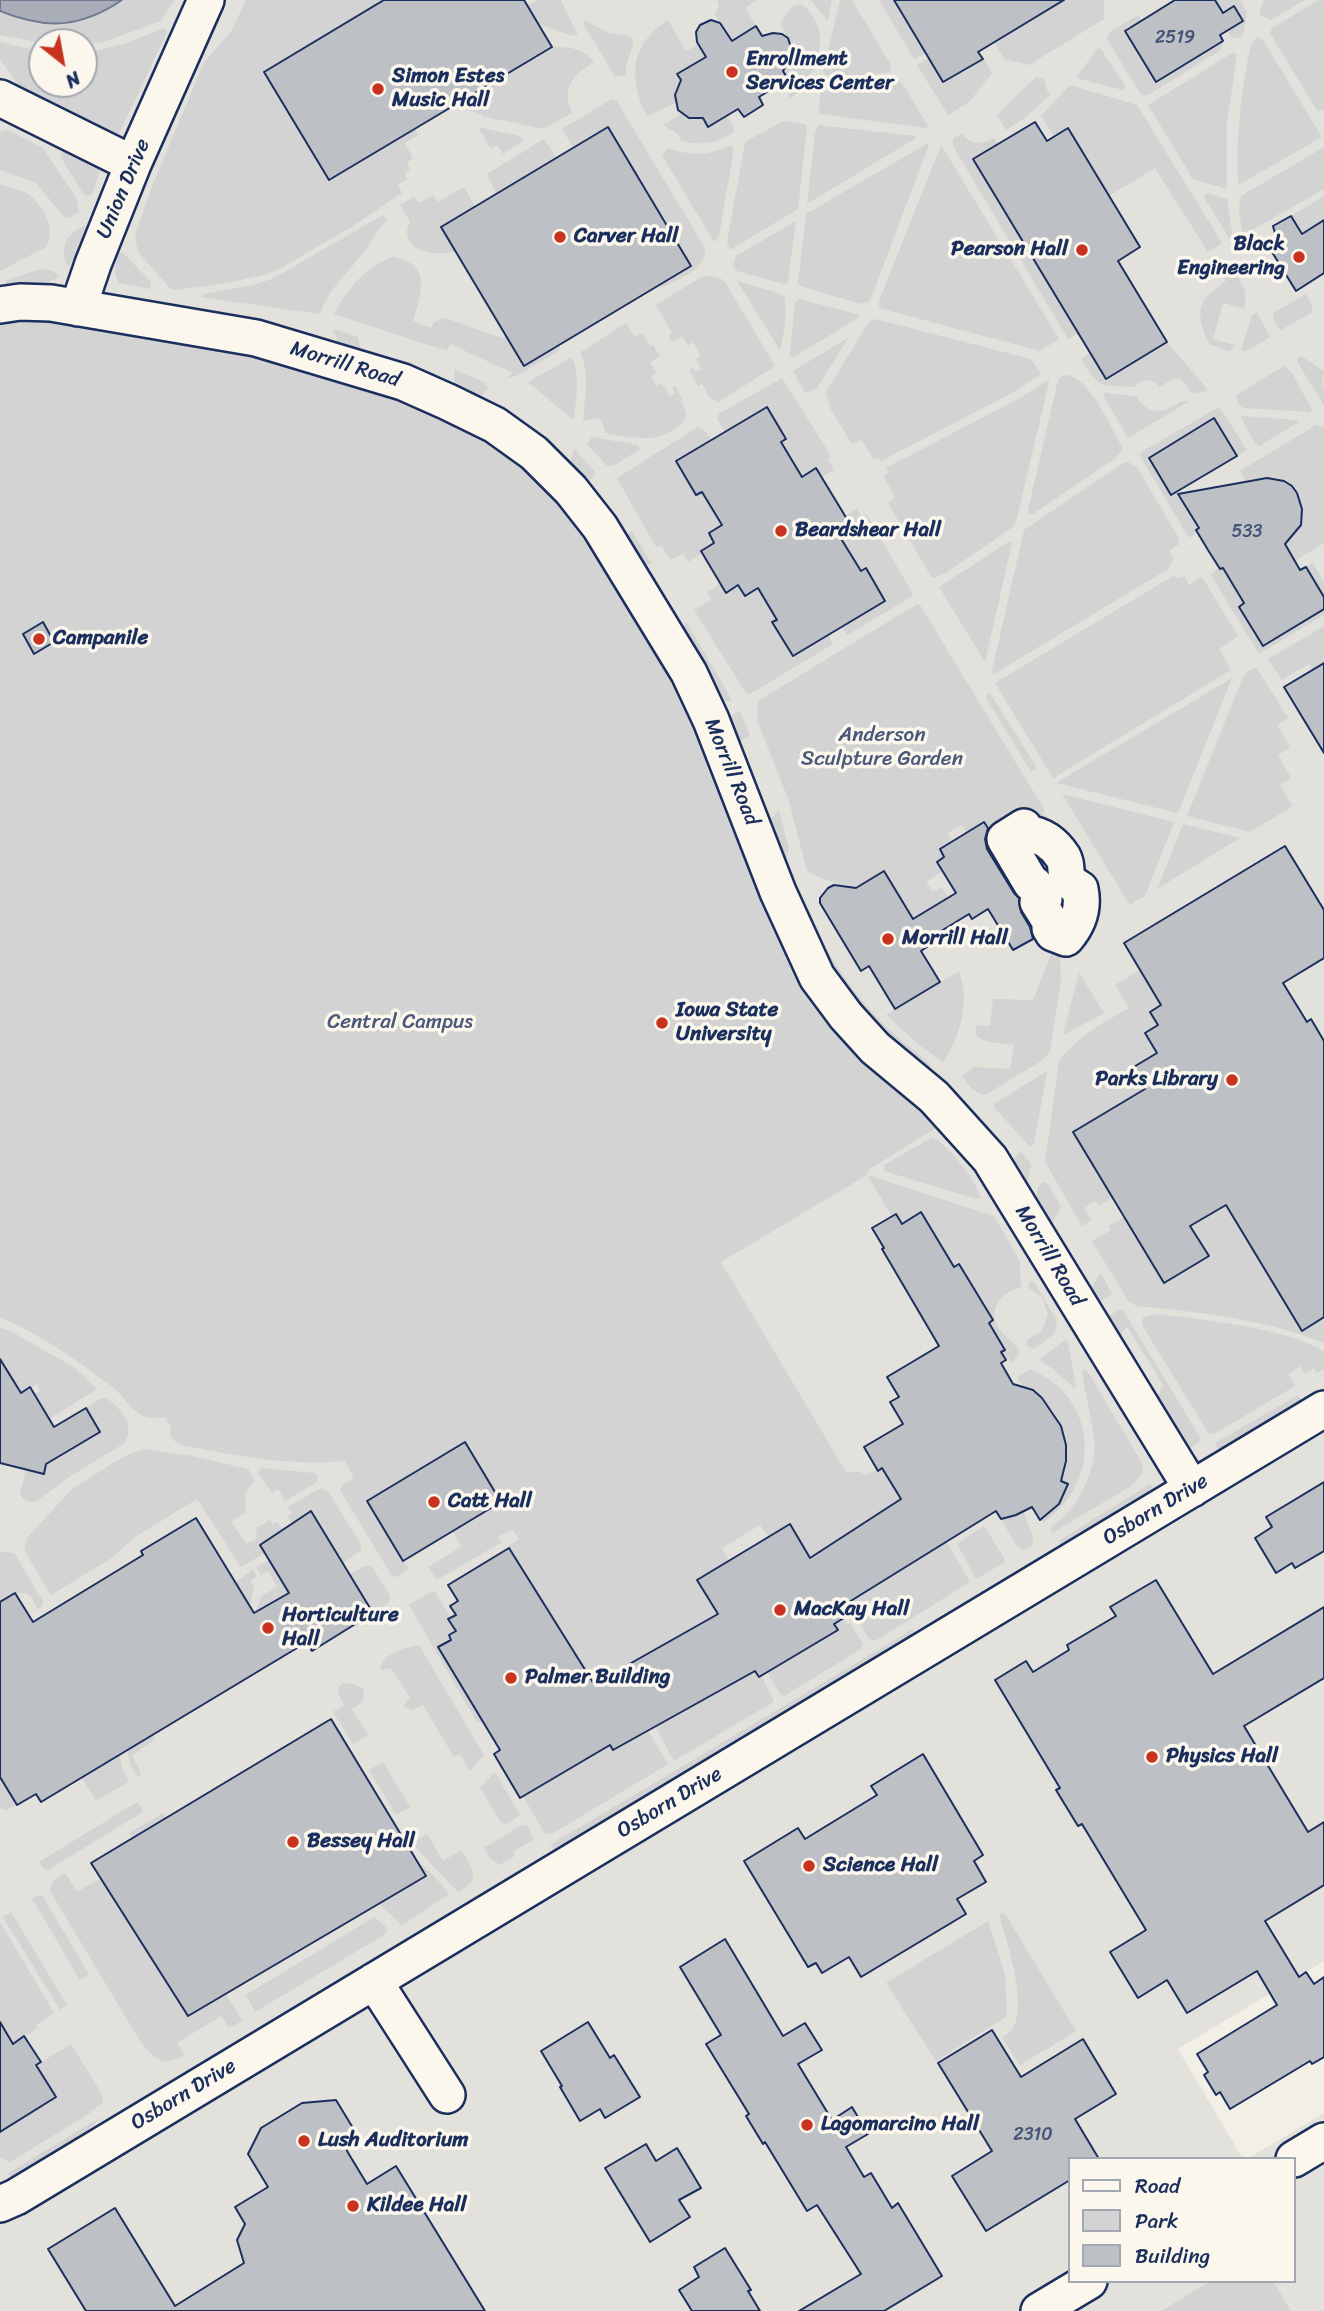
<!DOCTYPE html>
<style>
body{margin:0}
#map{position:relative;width:1324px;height:2311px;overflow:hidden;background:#f2efe6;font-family:Sriracha,sans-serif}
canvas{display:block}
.legend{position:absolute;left:1068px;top:2157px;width:228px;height:126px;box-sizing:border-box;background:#fbf7ec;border:2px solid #a1a7b3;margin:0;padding:9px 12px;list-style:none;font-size:21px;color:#1b2f5e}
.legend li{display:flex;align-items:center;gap:14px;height:35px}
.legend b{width:35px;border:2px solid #a1a7b3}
.north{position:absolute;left:28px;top:28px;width:70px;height:70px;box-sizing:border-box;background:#fbf7ec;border:2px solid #a1a7b3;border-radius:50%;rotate:149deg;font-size:19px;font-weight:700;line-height:28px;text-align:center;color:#1b2f5e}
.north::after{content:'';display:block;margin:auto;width:24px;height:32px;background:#c8321e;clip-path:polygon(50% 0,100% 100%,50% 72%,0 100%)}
</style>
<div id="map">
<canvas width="1324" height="2311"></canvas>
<ul class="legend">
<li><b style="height:9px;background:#fbf7ec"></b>Road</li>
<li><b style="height:19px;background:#d2d3d2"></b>Park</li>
<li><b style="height:19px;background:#bdc0c4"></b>Building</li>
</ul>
<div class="north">N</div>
</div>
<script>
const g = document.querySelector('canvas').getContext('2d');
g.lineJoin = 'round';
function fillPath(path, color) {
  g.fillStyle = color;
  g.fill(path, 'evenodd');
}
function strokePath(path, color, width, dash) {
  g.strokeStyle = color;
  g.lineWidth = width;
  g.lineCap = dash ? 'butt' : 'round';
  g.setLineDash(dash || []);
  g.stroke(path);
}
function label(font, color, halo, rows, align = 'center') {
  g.font = font + ' Sriracha,sans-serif';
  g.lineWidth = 7;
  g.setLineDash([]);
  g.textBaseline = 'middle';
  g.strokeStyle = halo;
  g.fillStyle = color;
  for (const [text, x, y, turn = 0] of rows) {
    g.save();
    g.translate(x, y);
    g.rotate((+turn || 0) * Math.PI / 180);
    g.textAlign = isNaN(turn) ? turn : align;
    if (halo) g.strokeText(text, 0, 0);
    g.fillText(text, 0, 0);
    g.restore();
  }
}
const built = new Path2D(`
 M0,0H1324V1961L1178,2049L1243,2159H1070V2281H1294V2159H1247L1324,2113V2311H0ZM42,42H84V84H42Z`);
const green = new Path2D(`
 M122,0H175L161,21L103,42L84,45L80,39H75V42L42,43L0,35V11L15,17L85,21Z
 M246,0H384L264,72L329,180L415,129L418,135L405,143L413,158L407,162L410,169L405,173L407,179L398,185L402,193L353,226L285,266L265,275L221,284L175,290L170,288L138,252L135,235L153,184L204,62L231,32Z
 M538,0H561L578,36L570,35L539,24L527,6Z
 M717,0H757L745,8L756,26L732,41L715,15L719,6Z
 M811,0H832L828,21Z
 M840,0H852L891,65V70L887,73L830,79L823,72Z
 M879,0H894L926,53L914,59Z
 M1064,0H1104V19L1029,65L1004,59L992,38L997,41Z
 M1215,0H1240L1247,12L1244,32L1240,38H1233L1227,31L1243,21L1234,7L1220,15Z
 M1264,0H1305L1271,20L1261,16L1259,13Z
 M1319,0H1324V108L1318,112L1270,33L1272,28Z
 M801,4C836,30 818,78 789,100L788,86L784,81L788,78L782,70C800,55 789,41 780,24L792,6Z
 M1138,15L1142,20L1125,31L1156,82L1223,41L1221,50L1148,95H1141L1107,39L1110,32Z
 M584,20L609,33L628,36L633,39C634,51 624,61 626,75L615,77L583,23Z
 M668,20L686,51L699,44L706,57L677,73L684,84L675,95V103L648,116C642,109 640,100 637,91C630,59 642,37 668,20Z
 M164,28L167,32L119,134H112L25,95L0,59V42L42,52V84H84V73L86,71L84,54L127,43Z
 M1258,37L1263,40L1322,137L1240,184L1238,182C1236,135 1241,90 1251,44Z
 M971,39L992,73L969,102L948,115L917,65L929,58L944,82L982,59Z
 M552,47C570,47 582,48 594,62C573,75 561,87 572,113L544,129L482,116V114L466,110L463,106L457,110L454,106Z
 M1100,48L1125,85L1123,90L1076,78L1097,49Z
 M1234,52L1237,55L1227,121V189L1193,179L1148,105Z
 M1036,77L1044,79L1047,90L1050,95L1026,117L1006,130L997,115Z
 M893,79L902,83L928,126L927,128L819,114L820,93L822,90Z
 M1070,85L1137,105L1222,243L1208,252L1155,168L1109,196L1069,129L1054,137L1041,116Z
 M612,99L616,100L705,248C708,269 679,278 664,287L658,286L691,266L608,127L573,147L562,129Z
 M681,114L694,119L702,117L708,127L727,116L734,128V132C719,143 700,146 681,141L678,134L663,125Z
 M783,121L804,124L807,126L798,209L730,250L727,243L745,142Z
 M818,125L915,136L916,138L807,204L815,133Z
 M478,127L519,136L522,137L523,141L503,154L497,145L491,149Z
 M8,130L43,148L77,199L79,211L71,217L65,218L35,182L0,170V132Z
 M962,134C970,145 982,145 994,138L997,144L973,159L1078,333L1068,339L953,146V138Z
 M544,139L556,157L496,193L487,174Z
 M930,142L870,301L861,304L800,286L798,283L806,214Z
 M731,145L734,148L719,237L714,242L662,155L668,148C689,156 710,156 731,145Z
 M941,145L1059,339L1040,351L879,308V301Z
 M64,147L103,163L92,194L88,196L84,195L60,156Z
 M1324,147V189L1247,233L1242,231L1239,209L1241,196Z
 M0,185C10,188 24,189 32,197C44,209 57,231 46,247L0,271Z
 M464,187L475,206L441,227L455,251C440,256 408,254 407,232C407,228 409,225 410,221L400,205L414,197L419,203L433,195L438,202Z
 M1208,193L1227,199L1233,240L1230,239L1205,199L1204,195Z
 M1324,196V220L1302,234L1291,216Z
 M383,215L387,221C375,232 369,246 359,258C344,277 328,290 320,314L201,297L205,294L253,285L272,279Z
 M796,221L788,282L784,284L737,271L733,266L736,256Z
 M84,226H92L86,242L68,267C59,249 65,234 84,226Z
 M117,252L123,253L151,282L149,289L118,283L115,274Z
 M393,257C433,264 421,295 413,321L431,328L434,322L445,318L502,338L506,336L524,366L560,344L559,351L516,376L506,378L513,373L450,344L447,351L334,314C347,289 366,266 393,257Z
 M1231,261L1245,291V309L1223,303L1213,339L1235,345L1230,352L1209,344C1195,312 1196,301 1226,281L1219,269Z
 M41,269L55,272L59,277L43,285L3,286L9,279Z
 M705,275L720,278L725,282L775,366L719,402L710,398L702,384L698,386L689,370L693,368L696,372L701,369L696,360L701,356L693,342L688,345L682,336L672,342L669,336L672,333L656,305Z
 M737,281L775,292L785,297V326L780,350Z
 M1306,294L1313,308L1311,313L1281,330L1276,325L1273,313Z
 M799,299L857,314L860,317L792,358L790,355L795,303Z
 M51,303L448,402L600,527L790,920L944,1123L868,1170L867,1175L994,1216L1020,1261L1021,1288C1001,1290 986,1311 1000,1330C1006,1338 1014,1342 1020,1352L1013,1363L1009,1358L1006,1360L1001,1352L1005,1350L989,1323L993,1320L960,1264L954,1267L922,1213L902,1224L897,1214L892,1216L867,1175L721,1262L846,1472H860L865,1475L882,1468L901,1499L810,1558L790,1524L769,1537L760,1525L722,1548L729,1561L718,1614L580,1693V1663L508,1546L519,1539L512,1529L498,1537L502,1542L437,1580L428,1567L461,1547L453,1531L501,1502L403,1561L409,1569L397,1577L392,1576L340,1490L342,1485L354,1478L345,1461C290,1466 235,1456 182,1445L173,1440L170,1435L171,1428L165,1417C158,1418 150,1419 143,1416C130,1409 123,1395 111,1386C73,1357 44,1337 0,1317V305Z
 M1257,312L1270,337L1249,350L1241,351L1252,315Z
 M875,319L1031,359L1041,374L1012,393L881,461L879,458L874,459L861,440L852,444L830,408L826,392L869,322Z
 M626,323L634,337L642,333L650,346L653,345L660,356L650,362L656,373L651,377L656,386L662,383L670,396L675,393L672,387L675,386L683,400L681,402C688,414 689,420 675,428C671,431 666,435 661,436C645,441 621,436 605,433L602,421L599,418L583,421L586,386V372L581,352Z
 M333,329L358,337L363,362L339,346Z
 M849,337L817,388L805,393L793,371Z
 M1167,342L1208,390L1201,393L1189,392L1188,387L1180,379H1172L1160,387C1152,379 1142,377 1135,387C1100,385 1100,390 1081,359L1090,353L1106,379Z
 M1299,357H1303L1324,371L1322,385L1324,387V405L1299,365L1297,360Z
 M571,358L574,361C579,381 577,400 573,420L528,382Z
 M1284,366L1292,373L1312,410L1310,412L1243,408L1238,404L1236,395Z
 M454,369L484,382L488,389L478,398L455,393Z
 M1066,375C1089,376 1111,428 1122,447V451L1114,459L1033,514H1030L1028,510L1057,384L1059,378Z
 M782,378L831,456L827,458L834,470L822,477L816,468L802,477L781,442L786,439L767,407L725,432L717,419L719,414Z
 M1048,380L1049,382L1016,522L1013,527L944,574L932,578L888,503L895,497L884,477L888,472L886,468L1020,398Z
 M1104,393L1136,396C1148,416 1164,414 1181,401L1188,402L1128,438L1103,395Z
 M1220,408L1247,450L1237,456L1213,418L1149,458L1171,495L1177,492L1199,528L1197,532L1189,538L1142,459L1140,453L1215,409Z
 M1242,416L1297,420L1299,422L1259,446L1255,443L1241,418Z
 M1316,425L1324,428V543L1295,561L1283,542C1317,523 1301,476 1269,478C1262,479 1255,483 1248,485L1240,471Z
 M698,427L707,433L711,440L676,461L696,495L702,492L722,525L709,533L714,543L701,551L702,553L688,562L683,553L671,560L661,545L656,547L617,478Z
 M592,437L638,445L640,449L613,466H607L587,444Z
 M574,449L595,472L593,478L577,485L567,471Z
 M1128,462L1138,469L1180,540L1177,542L1179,544L1169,551L1174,559L1168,569L994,674L992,671L1024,530L1123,463Z
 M857,508L862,517L867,515L913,594L911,597L847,635L842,627L885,600L866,569L861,571L840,537L853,529L845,516Z
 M632,531L652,564L644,566L618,540Z
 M1010,541L1012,543L985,662L939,587Z
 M1313,563L1324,582V597L1306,567Z
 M1219,567L1220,569L1223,568L1244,603L1239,607L1263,646L1324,609V615L1259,654L1211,575Z
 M1173,576L1179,578L1184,576L1189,585L1202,577L1238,636L1219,649L1231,670L1053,778L995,683Z
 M720,584L726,593L738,585L745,596L758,588L777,620L773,623L793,656L828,635L833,644L750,694L746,693L694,610L711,600L707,592Z
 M917,604L920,605L1044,809L1041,835L990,831L984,822L967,833L962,825L948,833L952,842L944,857L937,862L943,871L926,882L933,892L942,887L955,910L933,907L913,919L884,871L852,891C840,882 822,881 807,871L789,801L757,720L758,701Z
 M687,623L732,700L720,703L681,628Z
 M1324,626V663L1313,670L1309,664L1282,680L1268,659Z
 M1256,667L1288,718L1277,725L1290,747L1278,755L1291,778L1280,785L1293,806L1250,832L1187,816L1243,677L1248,671Z
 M1232,678L1178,813L1056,783Z
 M990,693L1037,768L1031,772L986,698L987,695Z
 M740,711L750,736L730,745L726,722L730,717Z
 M1062,794L1174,822L1145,896L1130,905Z
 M779,810L789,849L785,861L777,867L762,830Z
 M1183,824L1240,838L1157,889Z
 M801,894L829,954L856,994L885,1026L929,1063L934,1073L931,1075L864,1012L834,972L798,895Z
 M1053,950L1060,952L1061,980L1050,1052L1041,1061L987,1094C977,1097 967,1084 962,1076L974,1067L1010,1069L1014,1045C1001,1043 983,1044 975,1034L977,1025L990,1026L993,999L1033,1000Z
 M1140,970L1161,1005L1150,1012L1158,1025L1145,1033L1157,1053L1132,1068L1147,1092L1121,1103L1073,1132L1112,1198L1099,1206L1095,1201L1084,1208L1091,1220L1082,1226L1045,1162L1059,1061C1077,1037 1103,1023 1129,1008L1115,985Z
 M959,971C970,1001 961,1035 943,1062L918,1044L886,1015Z
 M1079,973L1104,1013L1063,1035Z
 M1047,1071L1034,1144L1029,1146L994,1107V1104Z
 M933,1137C948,1146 976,1180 981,1198L976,1199L884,1171V1165Z
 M1021,1152L1031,1164L1025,1198L1008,1163Z
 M1044,1182L1048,1184L1061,1207L1046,1233L1034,1213L1038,1187Z
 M1226,1205L1301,1330L1324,1317V1343C1265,1319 1200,1312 1137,1306L1129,1302L1092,1241L1111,1230L1109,1226L1124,1217L1164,1283L1208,1256L1190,1226Z
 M1101,1273L1112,1294L1091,1307L1085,1297Z
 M1031,1281L1034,1282L1057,1321L1054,1334L1034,1349L1027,1346V1340L1042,1331L1048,1314L1042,1297L1029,1288V1282Z
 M1119,1309L1124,1312L1200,1437L1199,1443L1182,1452L1152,1408L1163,1385L1127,1326L1114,1346L1100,1323Z
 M1158,1314C1199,1319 1292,1329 1324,1352V1369L1317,1373L1314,1368L1305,1374L1301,1366L1288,1374L1295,1386L1214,1434H1209L1142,1325V1320L1144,1317Z
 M0,1328L9,1330L75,1368L97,1389L50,1419L35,1394L40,1391L37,1384L21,1393L0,1359Z
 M1065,1340L1068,1343L1076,1386L1074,1388L1052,1368L1039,1360Z
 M1097,1356L1158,1466H1155L1091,1360Z
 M1030,1369C1098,1397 1103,1481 1044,1522L1040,1520L1059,1504L1067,1484L1061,1481C1065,1448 1068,1423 1042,1398C1032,1388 1026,1392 1017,1378Z
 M1084,1370L1088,1372L1142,1463L1143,1473L1131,1486L1052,1533L1051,1527C1078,1510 1098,1469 1094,1437C1091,1417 1086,1398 1083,1378L1082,1372Z
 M1298,1395L1302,1403L1219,1450L1216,1445L1217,1442Z
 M107,1398C122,1411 135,1423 125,1443L69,1477L37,1501C29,1503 24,1501 20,1494L26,1470L43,1474L46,1464L100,1432L86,1408L100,1399Z
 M145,1449L192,1456L248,1469L255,1480L245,1493L246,1512L231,1522L246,1543L255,1540L257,1532L256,1528L270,1520L272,1524L277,1522L283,1531L260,1545L265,1553L241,1567L197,1499L135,1537L113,1557L51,1595L24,1550L27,1538L71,1490L113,1463L131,1453Z
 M262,1468L314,1473L318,1475L317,1482L285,1501L278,1489L272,1493L258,1472Z
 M1150,1484L1153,1487L1145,1494L1061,1546L1059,1543L1060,1540Z
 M321,1488L328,1491L361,1545V1550L343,1563L312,1511L292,1523L287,1516L292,1513L288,1507Z
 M1023,1511L1033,1536L1032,1546L1022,1550L1016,1545L1001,1519Z
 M984,1526L1004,1558L1005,1562L976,1579L957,1544Z
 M946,1541L970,1582L875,1641L869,1639L857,1619L859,1617L850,1602Z
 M2,1552L14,1553L40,1596L43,1601L42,1606L37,1610C31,1586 17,1591 0,1602V1553Z
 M269,1560L289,1593L255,1613L261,1596L277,1587L268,1571L261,1575L256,1567Z
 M364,1566L372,1567L391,1597L387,1604L373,1613L350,1574Z
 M253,1569L257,1577L250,1581L254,1587L250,1606L235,1583Z
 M430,1592H435L451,1618L448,1619L456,1631L449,1635L451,1640L438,1648L483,1723L477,1722L409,1605Z
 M843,1618L847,1625L850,1623L863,1644L861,1649L784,1696L780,1694L767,1672L838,1630L834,1624Z
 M913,1629L914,1634L555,1849L550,1845Z
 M419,1645L484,1755L470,1771L460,1754L454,1757L423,1705L411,1710L403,1706L410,1698L391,1668L381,1670L380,1668C386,1652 403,1648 419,1645Z
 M755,1671L759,1677L761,1676L773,1698V1702L674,1761L655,1726Z
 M344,1683L354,1684L363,1689C366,1701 361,1703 352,1709L368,1735L353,1744L333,1712L344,1705L338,1693L339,1686Z
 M123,1725L152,1734L156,1739L132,1755L141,1774L138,1777L130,1765Z
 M648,1731L668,1764L552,1834H545L524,1798H520L582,1761L573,1745Z
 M116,1737L122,1768L127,1776L128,1782L96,1801L81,1777Z
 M383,1762L410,1807L396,1815L369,1770Z
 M495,1772L520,1815L507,1824L501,1823L480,1788Z
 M0,1777L17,1805L6,1810L0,1808Z
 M137,1802L143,1810L141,1813L48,1870L44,1869L39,1862Z
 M163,1813L171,1827L142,1832L133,1838L129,1833Z
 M522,1825L527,1826L534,1839L513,1852L515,1856L499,1865L490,1858L484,1848Z
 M427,1834L443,1861L461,1850C473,1869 482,1879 458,1892L417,1849L413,1842Z
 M418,1864L423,1865L447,1890L448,1895L402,1925L379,1904L425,1876Z
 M65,1873L77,1892L101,1878L188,2016L226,1994L242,2021L229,2028L221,2016L177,2043L185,2055C162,2068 155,2059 140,2041L50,1891L52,1882Z
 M40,1895L43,1897L89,1974L80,1980L32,1898Z
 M11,1912L67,2005L60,2010L3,1917Z
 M1004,1912L1076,2031L1020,2065L1002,2037C1005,2035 1009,2034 1011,2031C1030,2009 1006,1939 999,1914Z
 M374,1917L385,1926L387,1931L384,1935L255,2012L246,1995Z
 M988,1921L1005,1974L1007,2016L936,2061L886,1983Z
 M0,1922L54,2013L36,2025L38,2028L13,2044L0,2022Z
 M71,2044L103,2096L102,2103L87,2115L10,2162L0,2157V2132L56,2097L36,2065Z
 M101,2117L86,2132L11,2179L8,2173Z
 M1211,2281H1273L1291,2311H1161Z`);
const water = new Path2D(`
 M0,0H122C81,28 46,30 0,11Z`);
const building = new Path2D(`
 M384,0H524L552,47L329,180L264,72Z
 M894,0H1064L978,52L983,59L943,82Z
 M1175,0H1215L1223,13L1234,6L1243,21L1220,35L1223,41L1156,82L1125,31Z
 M711,20L720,23L732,41L756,26L762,36L773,33L782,34L788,38L793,54L783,71L788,79L759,97L763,105L744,117L738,109L708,127L703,118H689L678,110L675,95L681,80L677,74L706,57L697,42L696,32L700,25Z
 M1035,122L1047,141L1068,128L1140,247L1118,261L1167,342L1106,379L973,159Z
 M608,127L691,266L524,366L441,227Z
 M1291,216L1302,234L1324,220V273L1296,291L1272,252L1279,248L1273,226Z
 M767,407L786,439L781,442L802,477L816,468L853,529L840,537L861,571L866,568L885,601L793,656L772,622L777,620L758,588L745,596L738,585L726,593L701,551L714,543L709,533L722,525L702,492L696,495L676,461Z
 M1214,418L1237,456L1171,495L1149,458Z
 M1267,478L1284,481L1292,486L1297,493L1302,509L1301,525L1285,544L1300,570L1306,567L1324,597V609L1263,646L1239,607L1244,603L1223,568L1220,569L1208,550L1196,530L1199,528L1178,494Z
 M43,622L54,642L34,654L23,634Z
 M1324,663V753L1284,687Z
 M984,822L988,828L985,839L987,849L1014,893L1019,898L1021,912L1030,927L1033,939L1013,950L988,909L972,919L969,914L933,936L936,941L921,951L940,982L895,1009L869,966L861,971L820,903V898L828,888L834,885L856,888L884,871L913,919L956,893L937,862L944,857L940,849Z
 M1285,846L1324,910V958L1283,983L1307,1022L1311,1019L1324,1041V1317L1302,1331L1226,1205L1190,1226L1209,1256L1164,1283L1073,1132L1145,1089L1132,1068L1157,1053L1145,1033L1158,1025L1150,1012L1161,1005L1124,943Z
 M921,1212L954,1267L959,1264L993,1320L989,1323L1005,1350L1001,1352L1006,1360L1001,1363L1013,1384L1033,1390L1042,1398L1061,1426L1066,1445V1461L1061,1481L1068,1484L1059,1504L1040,1520L1032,1507L1016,1515L1001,1519L996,1511L841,1607L847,1616L834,1624L838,1630L759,1677L755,1671L613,1750L610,1745L520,1798L494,1754L500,1750L438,1647L451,1640L449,1635L456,1631L448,1619L456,1615L450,1606L458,1601L448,1585L509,1548L594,1684L718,1614L697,1580L790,1524L810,1558L901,1499L882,1468L878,1471L864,1447L903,1424L890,1402L899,1397L887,1377L939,1346L882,1249L884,1248L872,1228L896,1214L902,1224Z
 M0,1359L21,1393L30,1387L54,1427L86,1408L100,1432L46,1464L44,1474L0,1463Z
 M465,1442L501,1502L403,1561L367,1501Z
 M1324,1482V1551L1295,1568L1292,1563L1276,1573L1255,1538L1272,1527L1266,1517Z
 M311,1511L373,1613L312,1651L307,1642L41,1802L36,1794L17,1805L0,1777V1602L15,1593L33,1622L143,1555L141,1551L196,1518L254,1613L289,1593L260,1545Z
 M1156,1580L1213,1674L1324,1607V1678L1244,1726L1308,1832L1324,1822V1885L1265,1921L1299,1977L1306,1972L1314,1984L1324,1977V2057L1312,2064L1310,2061L1230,2109L1220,2092L1216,2095L1204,2075L1208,2072L1197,2054L1277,2005L1257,1971L1187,2013L1167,1980L1138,1998L1110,1952L1146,1930L1082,1824L1078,1826L1056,1790L1060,1788L995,1680L1026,1661L1033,1672L1069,1650L1067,1645L1116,1616L1110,1607Z
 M331,1719L426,1876L188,2016L91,1863Z
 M923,1754L983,1855L974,1861L986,1882L957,1899L966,1914L861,1977L849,1957L822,1973L816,1963L808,1967L744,1861L798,1828L805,1839L877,1795L871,1786Z
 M725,1939L783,2036L805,2023L822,2050L798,2064L832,2120L852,2107L868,2134L846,2147L864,2177L871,2173L892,2208L898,2203L942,2276L884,2311H799L861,2274L817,2205L807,2211L765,2142L763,2144L746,2116L749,2114L706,2044L721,2035L680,1967Z
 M0,2022L13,2044L24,2036L41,2062L36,2065L56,2097L0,2132Z
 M588,2022L610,2058L614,2055L640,2097L605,2118L600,2109L580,2121L560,2087L562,2086L541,2051Z
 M992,2030L1021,2077L1083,2039L1116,2094L1075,2119L1099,2159H1070V2180L986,2231L952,2176L992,2151L938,2063Z
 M336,2100L353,2128L347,2151L367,2184L396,2166L485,2311H86L48,2249L115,2208L175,2306L244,2263L237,2240L245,2224L235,2207L268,2187L248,2154L261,2128L302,2103Z
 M646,2144L656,2161L677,2148L701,2188L679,2200L690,2217L650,2242L605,2168Z
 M725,2248L751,2290L748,2291L760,2311H692L679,2290L699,2277L694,2267Z`);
const minor = new Path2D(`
 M0,98L133,164
 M0,305L20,302L51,303L256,338L403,382L448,402L495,425L534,453L571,490L600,527L689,673L711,720L778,892L817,977L846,1016L875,1048L934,1097L990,1159L1192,1489
 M78,308L93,264L133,164L206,0
 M1024,827L1027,833C1042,835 1054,843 1063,857C1070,869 1059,877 1080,889C1084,908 1079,923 1066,938L1053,933L1050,928L1053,926L1038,902L1044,899L1034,884L1031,883L1005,839Z
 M374,1981L447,2095
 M1294,2159L1324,2141
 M0,2204L16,2197L1324,1409
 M1039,2311L1089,2281`);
const markers = [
 [732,72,7,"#c8321e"],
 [378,89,7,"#c8321e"],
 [560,237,7,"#c8321e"],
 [1082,250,7,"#c8321e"],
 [1299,257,7,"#c8321e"],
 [781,531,7,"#c8321e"],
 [39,639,7,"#c8321e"],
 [888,939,7,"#c8321e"],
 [662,1023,7,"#c8321e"],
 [1232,1080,7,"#c8321e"],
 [434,1502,7,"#c8321e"],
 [780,1610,7,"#c8321e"],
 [268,1628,7,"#c8321e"],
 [511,1678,7,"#c8321e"],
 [1152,1757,7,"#c8321e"],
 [293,1842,7,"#c8321e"],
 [809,1866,7,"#c8321e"],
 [807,2125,7,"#c8321e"],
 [304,2141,7,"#c8321e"],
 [353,2206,7,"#c8321e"]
];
const numberNames = [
 ["2519",1175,38],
 ["533",1247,532],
 ["2310",1033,2135]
];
const poiNames = [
 ["Enrollment",746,60],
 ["Services Center",746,84],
 ["Simon Estes",392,77],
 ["Music Hall",392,101],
 ["Carver Hall",574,237],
 ["Black",1285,245,"right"],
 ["Engineering",1285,269,"right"],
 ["Pearson Hall",1068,250,"right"],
 ["Beardshear Hall",795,531],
 ["Campanile",53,639],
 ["Morrill Hall",902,939],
 ["Iowa State",676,1011],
 ["University",676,1035],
 ["Parks Library",1218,1080,"right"],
 ["Catt Hall",448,1502],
 ["MacKay Hall",794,1610],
 ["Horticulture",282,1616],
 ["Hall",282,1640],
 ["Palmer Building",525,1678],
 ["Physics Hall",1166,1757],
 ["Bessey Hall",307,1842],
 ["Science Hall",823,1866],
 ["Lagomarcino Hall",821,2125],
 ["Lush Auditorium",318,2141],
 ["Kildee Hall",367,2206]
];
const streetNames = [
 ["Union Drive",124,189,-67],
 ["Morrill Road",345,365,17],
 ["Morrill Road",731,772,68],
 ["Morrill Road",1049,1256,59],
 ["Osborn Drive",1156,1510,-31],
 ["Osborn Drive",670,1803,-31],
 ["Osborn Drive",184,2095,-31]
];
const parkNames = [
 ["Anderson",882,736],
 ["Sculpture Garden",882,760],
 ["Central Campus",400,1023]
];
fillPath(built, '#e2e1dc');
fillPath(green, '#d2d3d2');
fillPath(water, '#a9adb7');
strokePath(water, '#707b93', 2);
fillPath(building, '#bdc0c4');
strokePath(building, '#1b2f5e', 2);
strokePath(minor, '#1b2f5e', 40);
strokePath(minor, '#fbf7ec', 35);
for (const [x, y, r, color] of markers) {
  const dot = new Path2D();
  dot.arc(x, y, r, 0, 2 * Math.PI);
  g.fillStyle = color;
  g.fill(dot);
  strokePath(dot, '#fbf7ec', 2.5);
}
label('18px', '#445378', null, numberNames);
label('bold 21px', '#1b2f5e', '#fbf7ec', poiNames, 'left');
label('21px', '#1b2f5e', '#fbf7ec', streetNames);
label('21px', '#49587b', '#fbf7ec', parkNames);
</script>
